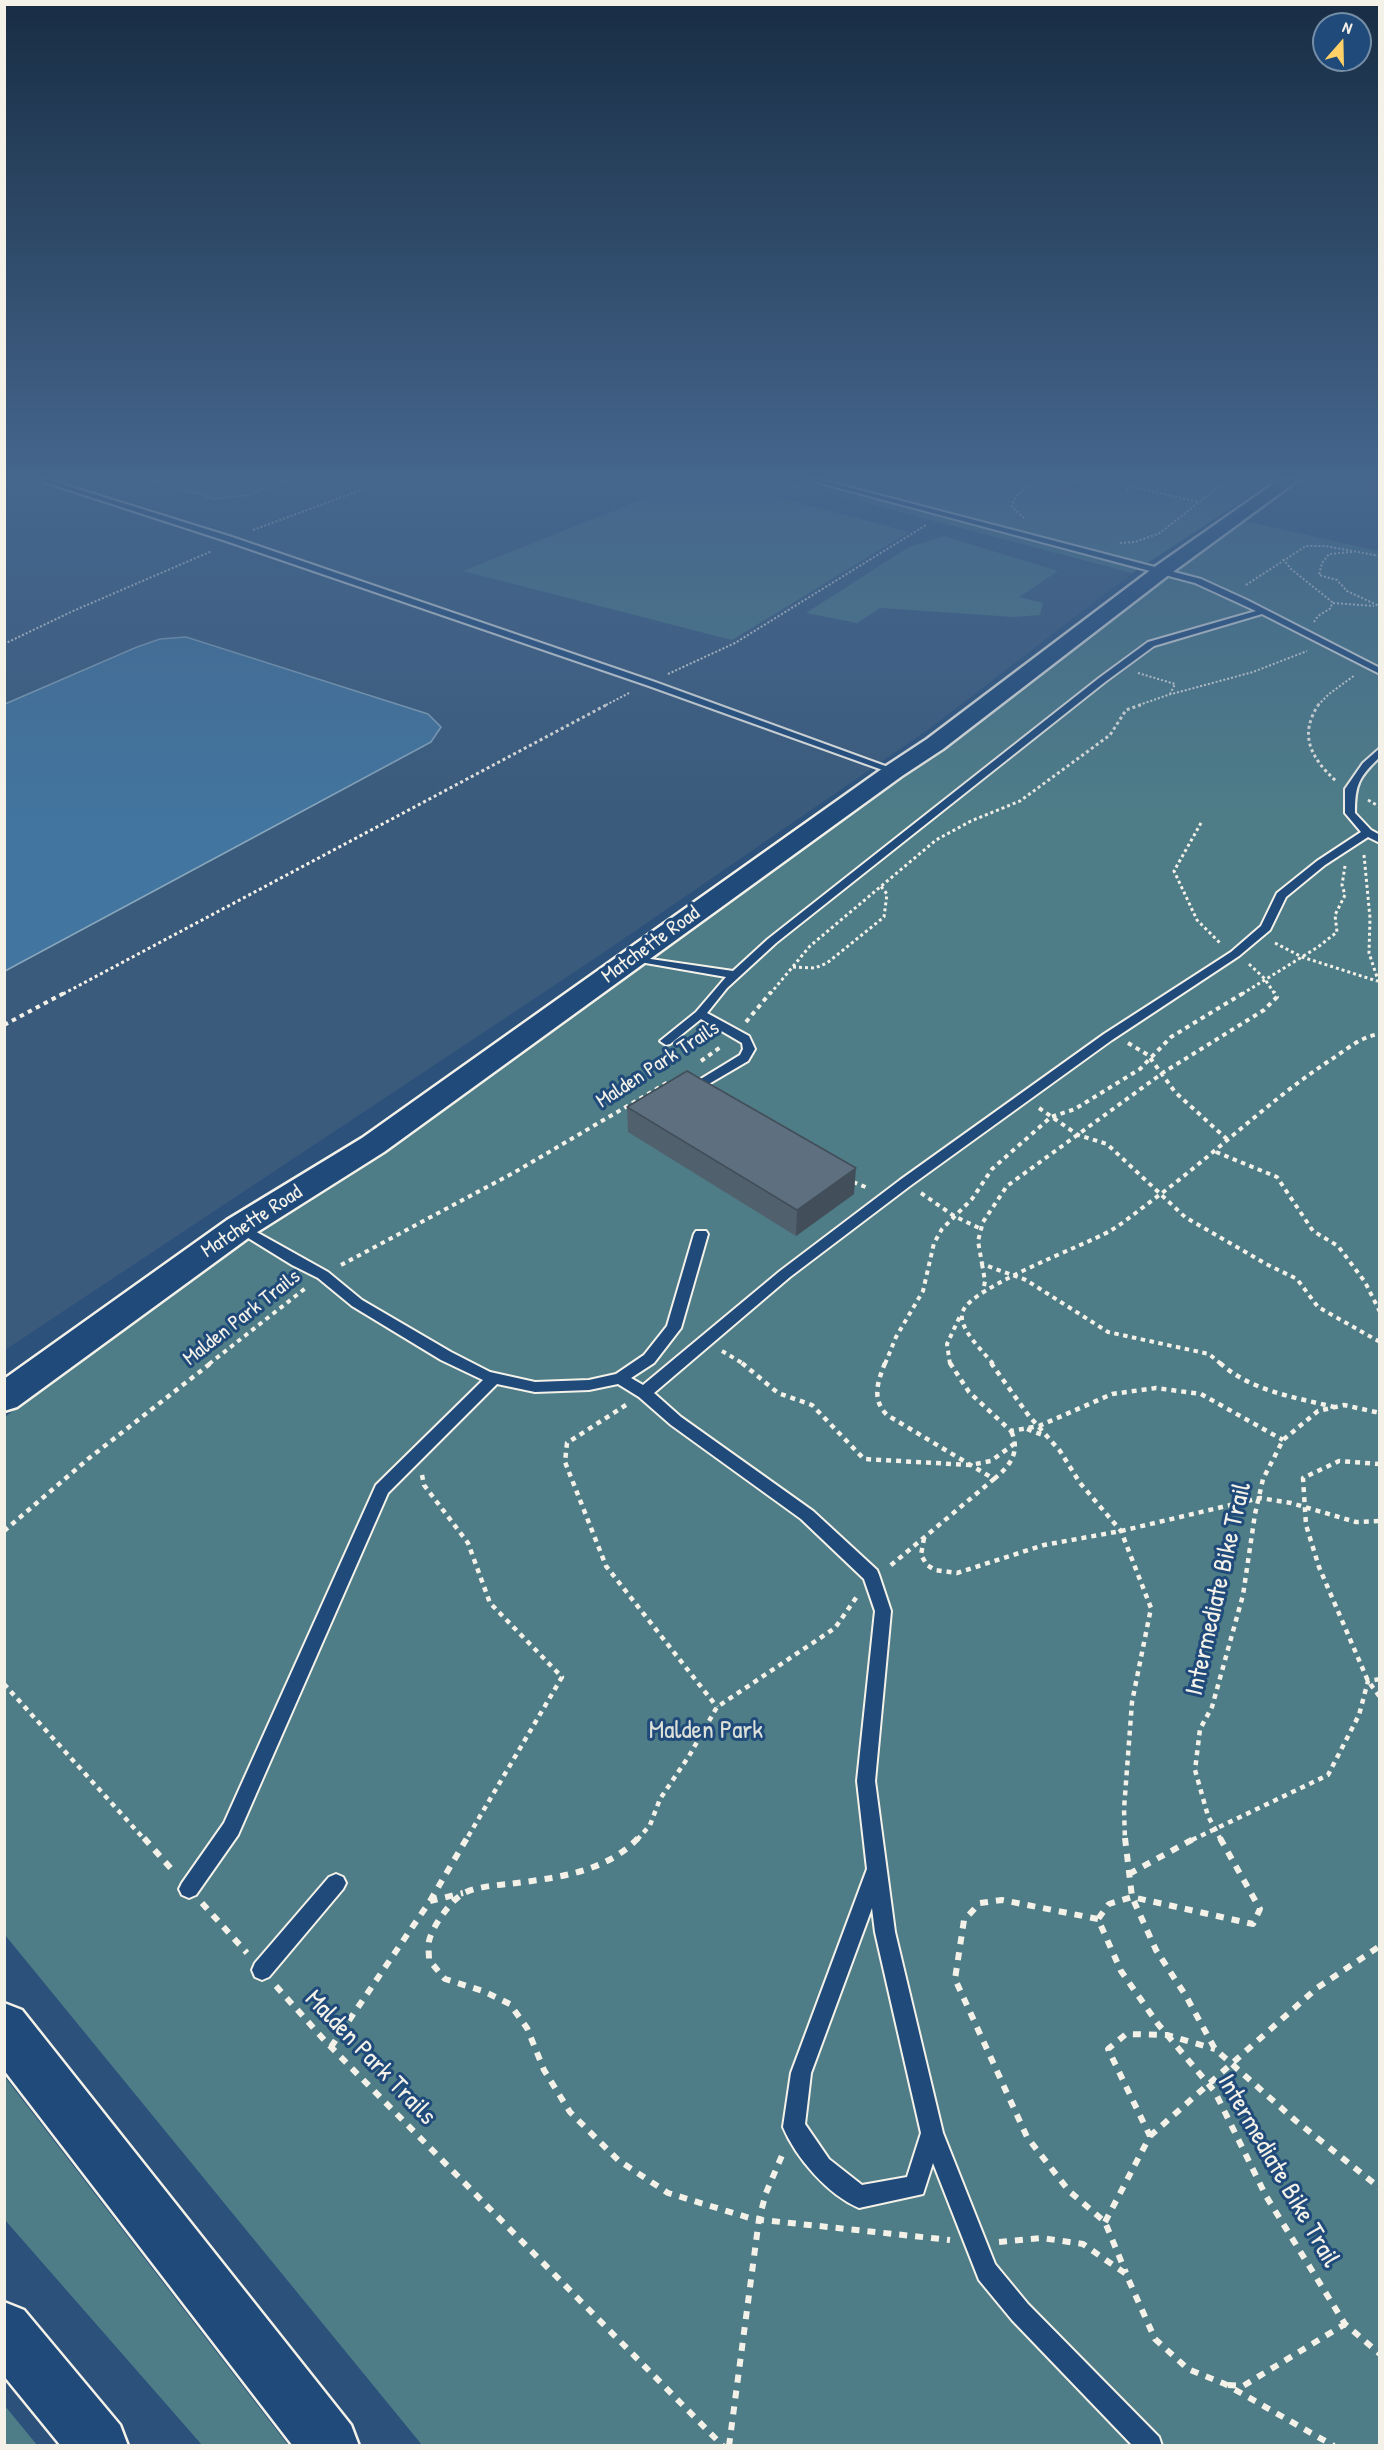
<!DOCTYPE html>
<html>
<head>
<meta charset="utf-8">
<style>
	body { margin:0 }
	#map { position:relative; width:1384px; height:2450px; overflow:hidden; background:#2c527b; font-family:"Patrick Hand",sans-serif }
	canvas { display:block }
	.frame { position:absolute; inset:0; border:6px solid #f4f1e8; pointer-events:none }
	.north { position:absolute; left:1312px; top:12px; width:60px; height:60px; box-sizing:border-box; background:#1f4a7a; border:2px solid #748da6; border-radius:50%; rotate:20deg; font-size:16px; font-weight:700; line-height:24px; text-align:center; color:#f4f1e8 }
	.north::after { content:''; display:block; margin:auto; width:21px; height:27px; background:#ffd166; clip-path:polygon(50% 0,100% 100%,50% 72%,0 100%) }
</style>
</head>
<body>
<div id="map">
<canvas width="1384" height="2450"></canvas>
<div class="frame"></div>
<div class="north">N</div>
</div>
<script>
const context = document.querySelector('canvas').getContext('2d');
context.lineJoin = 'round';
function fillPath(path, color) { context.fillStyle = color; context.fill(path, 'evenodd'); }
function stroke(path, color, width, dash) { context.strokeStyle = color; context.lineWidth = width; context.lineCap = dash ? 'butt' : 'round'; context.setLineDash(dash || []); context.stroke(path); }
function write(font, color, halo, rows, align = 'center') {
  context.font = font + ' "Patrick Hand",sans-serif'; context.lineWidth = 6; context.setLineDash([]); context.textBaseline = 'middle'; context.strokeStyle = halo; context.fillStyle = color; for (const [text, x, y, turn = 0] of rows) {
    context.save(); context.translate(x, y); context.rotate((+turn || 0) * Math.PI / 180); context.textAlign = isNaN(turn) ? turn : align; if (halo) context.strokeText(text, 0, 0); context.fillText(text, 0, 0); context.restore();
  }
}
const built = new Path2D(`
	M5,480H777L1132,573L929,729L600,955L5,1350Z
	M1290,480H1379V551L1235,519Z`);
const green = new Path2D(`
	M691,480H712L909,532L732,640L463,571Z
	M777,480H1274L1132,573Z
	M1235,519L1379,551V2445H422L5,1935V1417L161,1297Z
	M944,536L1058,571L1019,597L1043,603L1040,615L1014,617L880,608L857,623L806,613L909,547Z
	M4,2077H5L288,2445H202L5,2220Z
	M5,2406L37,2445H5Z`);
const water = new Path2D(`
	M150,480H288L249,495L215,499Z
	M186,637L428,714L441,727L431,742L5,971V704L137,647L160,639Z`);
const pathFar4 = new Path2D(`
	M769,480L800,488
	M1061,482L1115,483L1199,502
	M1126,490L1140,480
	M1024,518L1012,507C1014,492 1027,488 1038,480
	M253,530L388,480
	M1120,543L1135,542L1160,533L1216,489L1234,482H1253
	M1352,552L1329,554L1322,563L1319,575L1337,580L1347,591L1379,606
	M1283,559L1291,569L1332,602L1331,608L1318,616L1314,622
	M1246,585L1306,546H1325L1380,556
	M1333,603L1374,606
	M4,644L73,611L212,551
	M1138,673L1175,684L1170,694
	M668,674L735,643L926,525
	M606,705L629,693
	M1139,705L1168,695L1253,672L1307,651
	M1318,705L1329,694L1355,675`);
const pathFar3 = new Path2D(`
	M1319,704C1298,735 1311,758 1336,781
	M1368,800L1380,807
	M1201,823L1174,871L1197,920L1221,944
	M1364,855L1370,918L1369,953L1380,986
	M1275,943L1302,957L1377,981
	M1249,964L1264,978L1275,994
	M793,967L815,968L827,963L884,917L887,894L880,885
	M63,994L608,704
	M770,994L810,946L936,840L971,821L1020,801L1110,735L1126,710L1143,704
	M1242,994L1318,947L1337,932L1335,915L1345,895L1342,885L1345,866`);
const pathFar2 = new Path2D(`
	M746,1022L771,992
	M4,1025L66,992
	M1128,1043L1148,1055L1175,1092L1229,1141
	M701,1061L722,1046
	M1039,1108L1078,1135L1107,1144L1185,1217L1266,1264L1297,1279L1318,1307L1380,1342
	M1216,1152L1277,1177L1313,1231L1338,1246L1365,1282L1380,1312
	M853,1182L868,1188
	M921,1193L954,1216L979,1228
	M982,1264L985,1281L983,1292
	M341,1265L515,1172L670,1081
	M722,1351L744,1364
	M209,1364L307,1287
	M885,1364L896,1337L923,1291L934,1243L942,1229L972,1199L992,1169L1051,1117L1075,1109L1140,1069L1171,1037L1245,992
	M950,1364L947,1344L961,1314
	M993,1364C984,1352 956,1327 963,1311C972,1287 1083,1246 1110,1231C1125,1222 1139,1210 1154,1199C1215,1154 1269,1100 1332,1059C1347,1049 1362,1036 1380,1034
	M1221,1364L1209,1354L1108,1332L1026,1280L982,1264L978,1241L983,1222L1007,1186L1164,1072L1264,1010L1277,997L1274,992`);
const pathFar1 = new Path2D(`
	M742,1363L778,1393L812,1405L864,1459L970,1465L991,1461L1018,1441
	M885,1363C878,1381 871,1399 887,1415L994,1479L890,1566
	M950,1363L969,1392L1011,1431L1039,1426L1112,1394L1156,1388L1201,1394L1283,1440
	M991,1363L1029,1416L1060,1451L1080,1483L1121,1531L1151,1608L1132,1702L1124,1809L1125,1840
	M1220,1363C1251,1391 1294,1397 1334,1407
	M626,1405L567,1443L565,1462L606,1566L717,1707
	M1027,1429L1045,1436
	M1380,1464L1339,1461L1303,1478L1306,1525L1319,1567L1368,1681L1380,1697
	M422,1475L424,1485L468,1543L490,1603L562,1677L466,1840
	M994,1479C1010,1466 1021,1452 1011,1431
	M4,1531L88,1459L211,1363
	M924,1538L921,1555L927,1565L935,1570L957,1573L1044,1545L1121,1531L1260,1498L1291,1503L1356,1522L1380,1521
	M4,1684L145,1840
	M637,1840L650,1825L660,1799L689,1756L717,1707L835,1628L858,1595
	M1192,1840L1328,1775L1359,1715L1368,1681L1380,1679
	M1221,1840L1208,1816L1195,1770L1200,1729L1212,1707L1243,1595L1255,1514L1263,1479L1283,1440L1318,1411L1344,1405L1380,1413`);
const path = new Path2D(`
	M144,1838L175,1873
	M638,1838C606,1873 554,1878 509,1884C496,1885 476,1887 464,1893C451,1900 432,1927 429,1941C428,1947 429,1954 429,1960L445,1979L483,1991L510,2004L527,2028L544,2070L570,2112L618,2160L668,2193L753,2219L950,2240
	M1125,1838L1132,1897L1156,1950L1186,1996L1215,2049L1296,2121L1380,2188
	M1220,1838L1260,1909L1253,1924L1132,1897L1109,1904L1098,1919L1121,1971L1158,2024L1215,2092L1266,2196L1345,2324L1380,2354
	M1129,1874L1195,1838
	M430,1901L467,1838
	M202,1903L247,1953
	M1098,1919L1002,1900L980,1903L964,1920L955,1979L1027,2137L1069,2191L1105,2222L1126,2273
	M276,1986L327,2043L723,2446
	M331,2047L430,1901L463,1893
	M1150,2136L1317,1988L1380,1946
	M1105,2222L1150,2136L1108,2049L1126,2034L1167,2035L1215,2049
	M999,2242L1042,2238L1083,2244L1126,2274L1155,2339L1188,2369L1225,2384L1334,2446
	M1228,2385L1243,2386L1345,2324
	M729,2446L759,2219L766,2193L783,2153`);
const lane = new Path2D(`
	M38,480H49L232,537L655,682L899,771L891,773L649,686L226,541Z
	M809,480H821L1201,579L1247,600L1380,668V674L1262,614L1154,646L1105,682L776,943L727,988L707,1013L749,1036L755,1049L748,1061L690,1095L684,1091L686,1088L740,1055L743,1049L742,1043L701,1019L670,1044L666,1045L660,1041L696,1012L726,977L634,961L630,960V956L733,971L768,939L1099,678L1148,642L1256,611L1195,583Z
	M1380,748V757C1359,777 1355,784 1355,813L1371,830L1380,835V843L1368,837L1325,865L1286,897L1270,930L1239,956L1112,1040L910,1186L790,1277L654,1393L681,1417L813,1511L877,1570L879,1575L891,1611L875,1781L895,1932L943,2133L995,2264L1028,2304L1159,2437L1162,2446H1133L1012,2320L979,2280L933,2163L923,2194L859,2208C828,2195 796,2158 783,2127L791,2073L867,1869L857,1781L875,1611L864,1579L801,1519L671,1425L639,1397L618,1384L589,1390L535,1392L497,1384L388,1493L238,1835L196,1895L189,1898L182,1895L179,1889L182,1883L224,1823L376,1485L483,1380L441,1360L352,1306L318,1278L292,1265L232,1228L239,1224L244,1225L328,1272L362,1300L451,1352L490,1372L535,1382L589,1380L616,1374L644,1355L667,1326L694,1234L696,1231H706L708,1234L681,1328L654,1363L631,1378L643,1385L780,1271L900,1180L1104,1034L1231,952L1261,926L1277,893L1317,861L1361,832L1345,813V789L1363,763ZM872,1908L875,1932L921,2133L907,2177L862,2185L829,2159L805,2124L811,2073Z
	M336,1874L343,1877L346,1883L343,1889L269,1977L262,1980L255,1977L252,1970L255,1963L329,1877Z`);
const secondary = new Path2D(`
	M1279,480H1298L1170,574L943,749L902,776L384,1152L251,1236L17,1407L4,1411V1379L227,1220L362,1138L886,766L927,739L1156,566Z`);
const highway = new Path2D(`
	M4,2003L22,2010L351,2425L359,2446H293L4,2070Z
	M4,2302L24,2310L120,2425L128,2446H61L4,2376Z`);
const wall = new Path2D(`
	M1365,480H1380V497H1374L1363,488Z
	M1076,486L1075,490L1066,496L1053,492L1054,488Z
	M627,1107L854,1194L796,1236L628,1132Z`);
const shadedWall = new Path2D(`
	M1076,486L1075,490L1066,496V491Z
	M856,1168L854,1194L796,1236L797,1210Z`);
const building = new Path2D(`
	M1374,480H1380V483H1377Z
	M1063,482L1076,486L1066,491L1054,488Z
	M687,1071L856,1168L797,1210L627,1107Z`);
const streetNames = [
	["Matchette Road",651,945,-36],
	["Malden Park Trails",658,1065,-33],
	["Matchette Road",252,1222,-33],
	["Malden Park Trails",242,1318,-38]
];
const nearStreetnames = [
	["Intermediate Bike Trail",1219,1589,-77],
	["Malden Park Trails",370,2058,46],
	["Intermediate Bike Trail",1278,2171,60]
];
const nearParknames = [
	["Malden Park",706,1731]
];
fillPath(built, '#3b5b7c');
fillPath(green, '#4e7d87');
fillPath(water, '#42759f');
stroke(water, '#89a7bc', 1.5);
stroke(lane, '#f4f1e8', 4);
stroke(secondary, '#f4f1e8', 5);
stroke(highway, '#f4f1e8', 5);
stroke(pathFar4, '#f4f1e8', 2, [2, 2]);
stroke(pathFar3, '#f4f1e8', 3, [3, 3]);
stroke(pathFar2, '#f4f1e8', 4, [4.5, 4.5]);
stroke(pathFar1, '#f4f1e8', 4.5, [5, 5]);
stroke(path, '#f4f1e8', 6, [8, 8]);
fillPath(lane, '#1f4a7a');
fillPath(secondary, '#1f4a7a');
fillPath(highway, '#1f4a7a');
fillPath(wall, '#51606d');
fillPath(shadedWall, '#424e59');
fillPath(building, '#5e707f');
stroke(building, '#424e59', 1.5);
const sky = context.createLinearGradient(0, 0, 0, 823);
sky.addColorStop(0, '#182d44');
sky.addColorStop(0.58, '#45668d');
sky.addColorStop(1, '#45668d00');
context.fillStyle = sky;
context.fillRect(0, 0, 1384, 823);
write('21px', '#f4f1e8', '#1f4a7a', streetNames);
write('26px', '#f4f1e8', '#1f4a7a', nearStreetnames);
write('26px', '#dbe0d9', '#1f4a7a', nearParknames);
</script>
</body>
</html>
